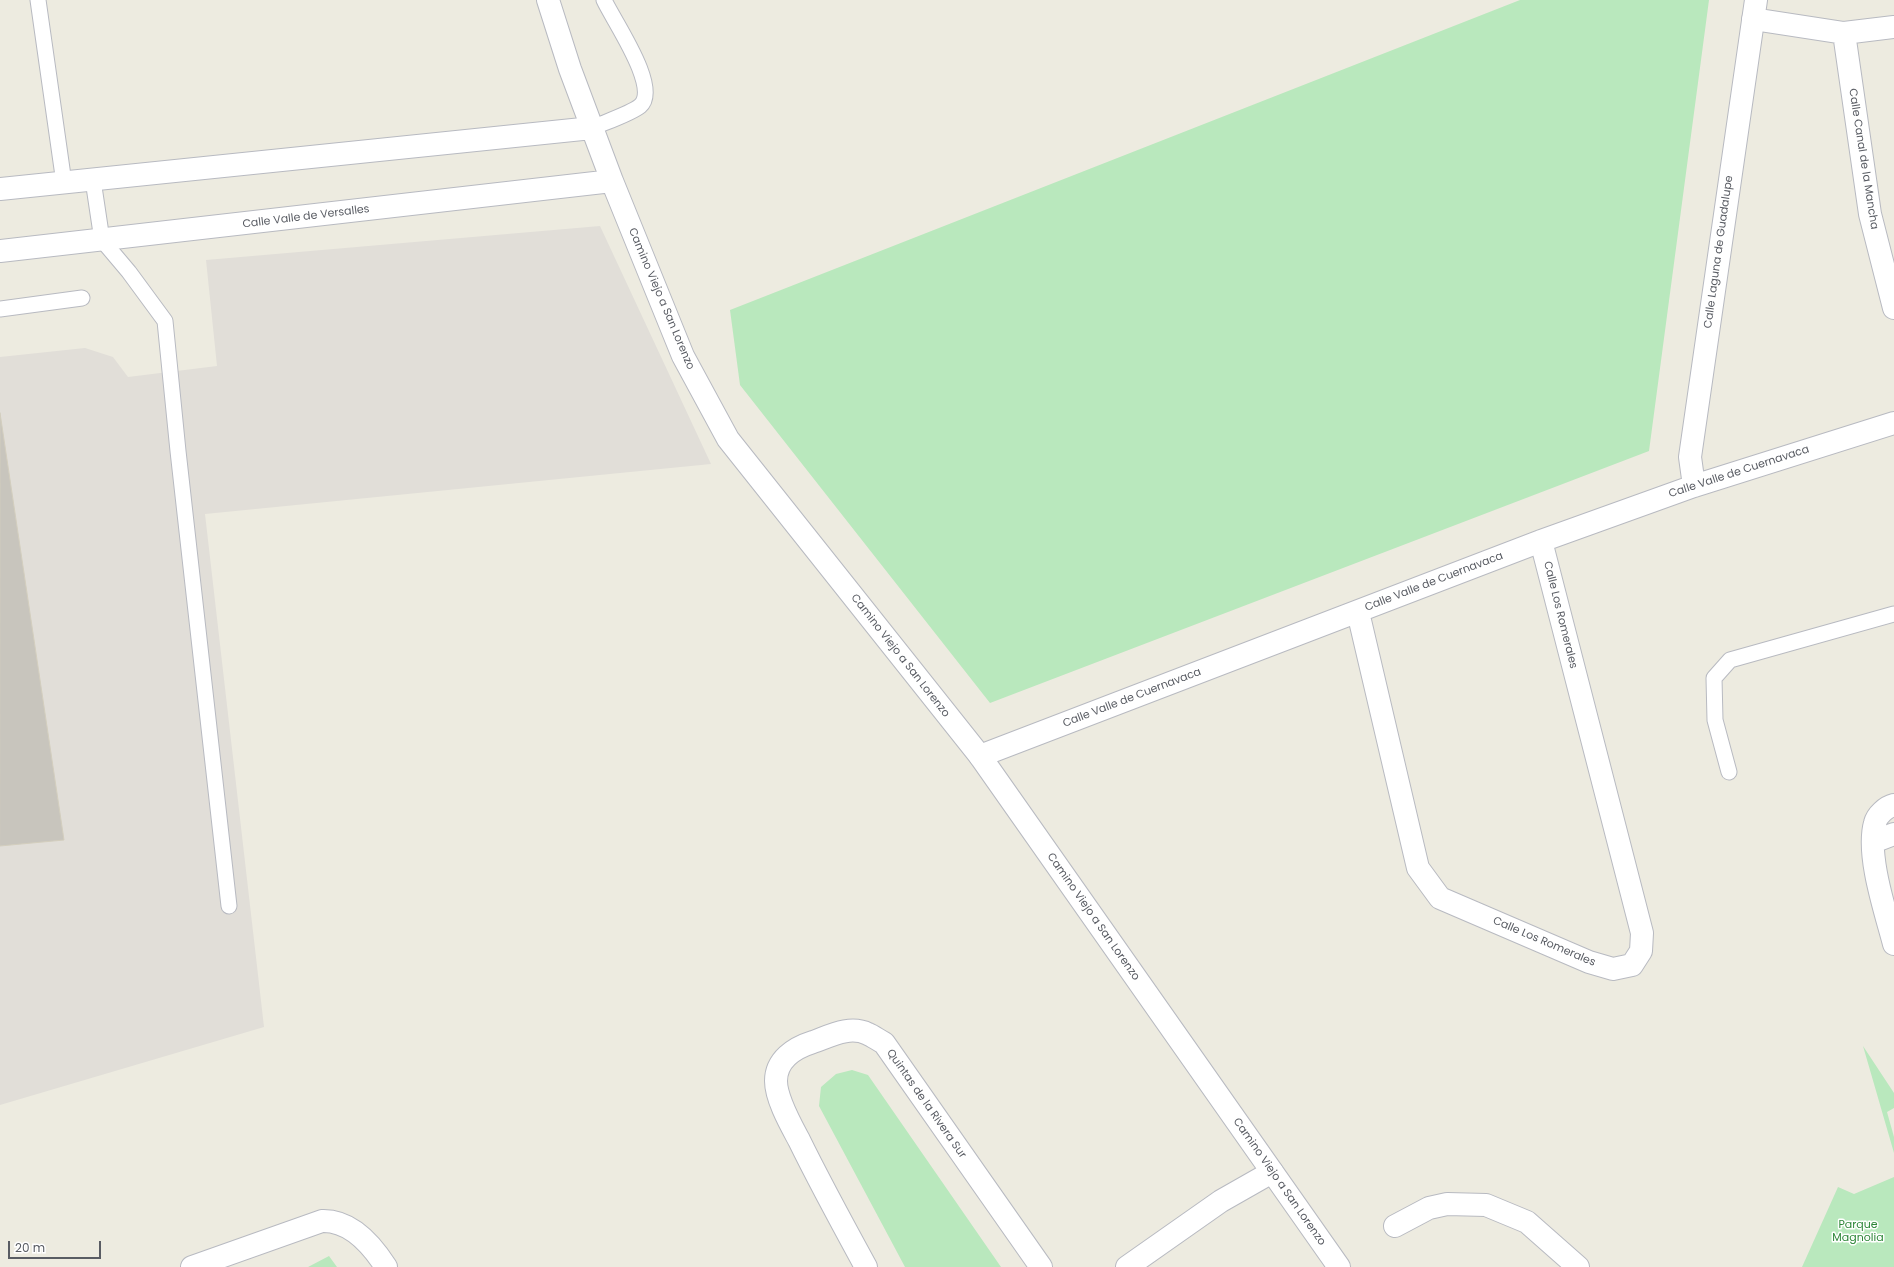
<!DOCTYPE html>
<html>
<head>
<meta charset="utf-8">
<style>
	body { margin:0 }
	#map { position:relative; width:1894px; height:1267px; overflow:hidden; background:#edebe0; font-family:Poppins,sans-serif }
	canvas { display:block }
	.scale { position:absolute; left:8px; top:1241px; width:93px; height:18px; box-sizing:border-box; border:2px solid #595c63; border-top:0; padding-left:5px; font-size:12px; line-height:14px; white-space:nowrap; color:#595c63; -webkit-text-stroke:3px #fff; paint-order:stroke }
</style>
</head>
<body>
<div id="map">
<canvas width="1894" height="1267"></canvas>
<div class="scale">20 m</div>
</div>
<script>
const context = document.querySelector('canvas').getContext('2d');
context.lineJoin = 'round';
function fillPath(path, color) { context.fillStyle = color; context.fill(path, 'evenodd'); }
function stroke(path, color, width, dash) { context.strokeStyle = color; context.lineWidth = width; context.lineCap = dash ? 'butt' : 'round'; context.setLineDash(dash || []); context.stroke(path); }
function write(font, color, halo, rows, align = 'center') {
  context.font = font + ' Poppins,sans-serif'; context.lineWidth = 3; context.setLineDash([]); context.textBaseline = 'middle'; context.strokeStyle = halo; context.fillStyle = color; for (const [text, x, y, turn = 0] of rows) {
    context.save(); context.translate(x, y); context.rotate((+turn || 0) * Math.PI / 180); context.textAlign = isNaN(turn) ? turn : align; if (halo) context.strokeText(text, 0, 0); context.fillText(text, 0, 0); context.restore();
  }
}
const industrial = new Path2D(`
	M600,226L711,464L205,514L264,1027L0,1105V357L85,348L113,357L128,377L217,366L206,260Z`);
const green = new Path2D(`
	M1520,0H1709L1649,451L990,703L740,385L730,310Z
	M1863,1046L1894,1093V1108L1887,1112L1894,1137V1153Z
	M852,1070L868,1075L1001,1267H905L819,1106L821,1087L836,1074Z
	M1894,1177V1267H1802L1838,1187L1854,1194Z
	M329,1256L337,1267H308Z`);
const building = new Path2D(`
	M0,413L64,840L0,846Z`);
const service = new Path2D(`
	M38,0L64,183
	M592,128C603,123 632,113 640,106C661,88 613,20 604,0
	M93,180L102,240L129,272L165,321L178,451L229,906
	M0,309L82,298
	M1729,772L1715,720L1714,678L1730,660L1894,614`);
const minor = new Path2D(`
	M1753,19L1844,33L1894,27
	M1844,33L1870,214L1894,308
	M1694,486L1690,457L1756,0
	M1358,612L1418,868L1440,898L1589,962L1613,969L1632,965L1641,951L1642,933L1541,541
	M980,756L1541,541L1694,486L1894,423
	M1894,805C1886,807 1877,815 1875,823C1866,855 1886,913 1894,944
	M1873,842L1894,834
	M1395,1226L1429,1208L1447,1204L1486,1205L1527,1222L1578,1267
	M192,1267L322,1221C350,1220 372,1245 386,1267
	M866,1267C843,1225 820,1183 799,1140C791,1125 776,1099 776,1081C776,1060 794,1048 813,1042C830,1036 850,1025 868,1034C873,1036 878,1040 884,1043L1041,1267
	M1127,1267L1221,1201L1272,1172`);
const tertiary = new Path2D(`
	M548,0L570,69L612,181L683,356L728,439L980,756L1339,1267
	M0,189L592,128
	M0,251L612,181`);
const streetNames = [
	["Calle Canal de la Mancha",1863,159,81],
	["Calle Valle de Versalles",306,217,-7],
	["Calle Laguna de Guadalupe",1719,252,-82],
	["Camino Viejo a San Lorenzo",661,299,67],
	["Calle Valle de Cuernavaca",1739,472,-18],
	["Calle Valle de Cuernavaca",1434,582,-21],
	["Calle Los Romerales",1560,615,76],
	["Camino Viejo a San Lorenzo",900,656,52],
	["Calle Valle de Cuernavaca",1132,698,-21],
	["Camino Viejo a San Lorenzo",1093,917,55],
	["Calle Los Romerales",1544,942,23],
	["Quintas de la Rivera Sur",926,1104,55],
	["Camino Viejo a San Lorenzo",1279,1182,55]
];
const parkNames = [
	["Parque",1858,1225],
	["Magnolia",1858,1238]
];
fillPath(industrial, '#e1ded8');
fillPath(green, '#b9e8bd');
fillPath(building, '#c8c5bd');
stroke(building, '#d3cebe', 1);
stroke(service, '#b8bac1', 17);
stroke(minor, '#b8bac1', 24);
stroke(tertiary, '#b8bac1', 24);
stroke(service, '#fff', 15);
stroke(minor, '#fff', 22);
stroke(tertiary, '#fff', 22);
write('11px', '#595c63', '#fff', streetNames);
write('11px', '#2d8638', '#fff', parkNames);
</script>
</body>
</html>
